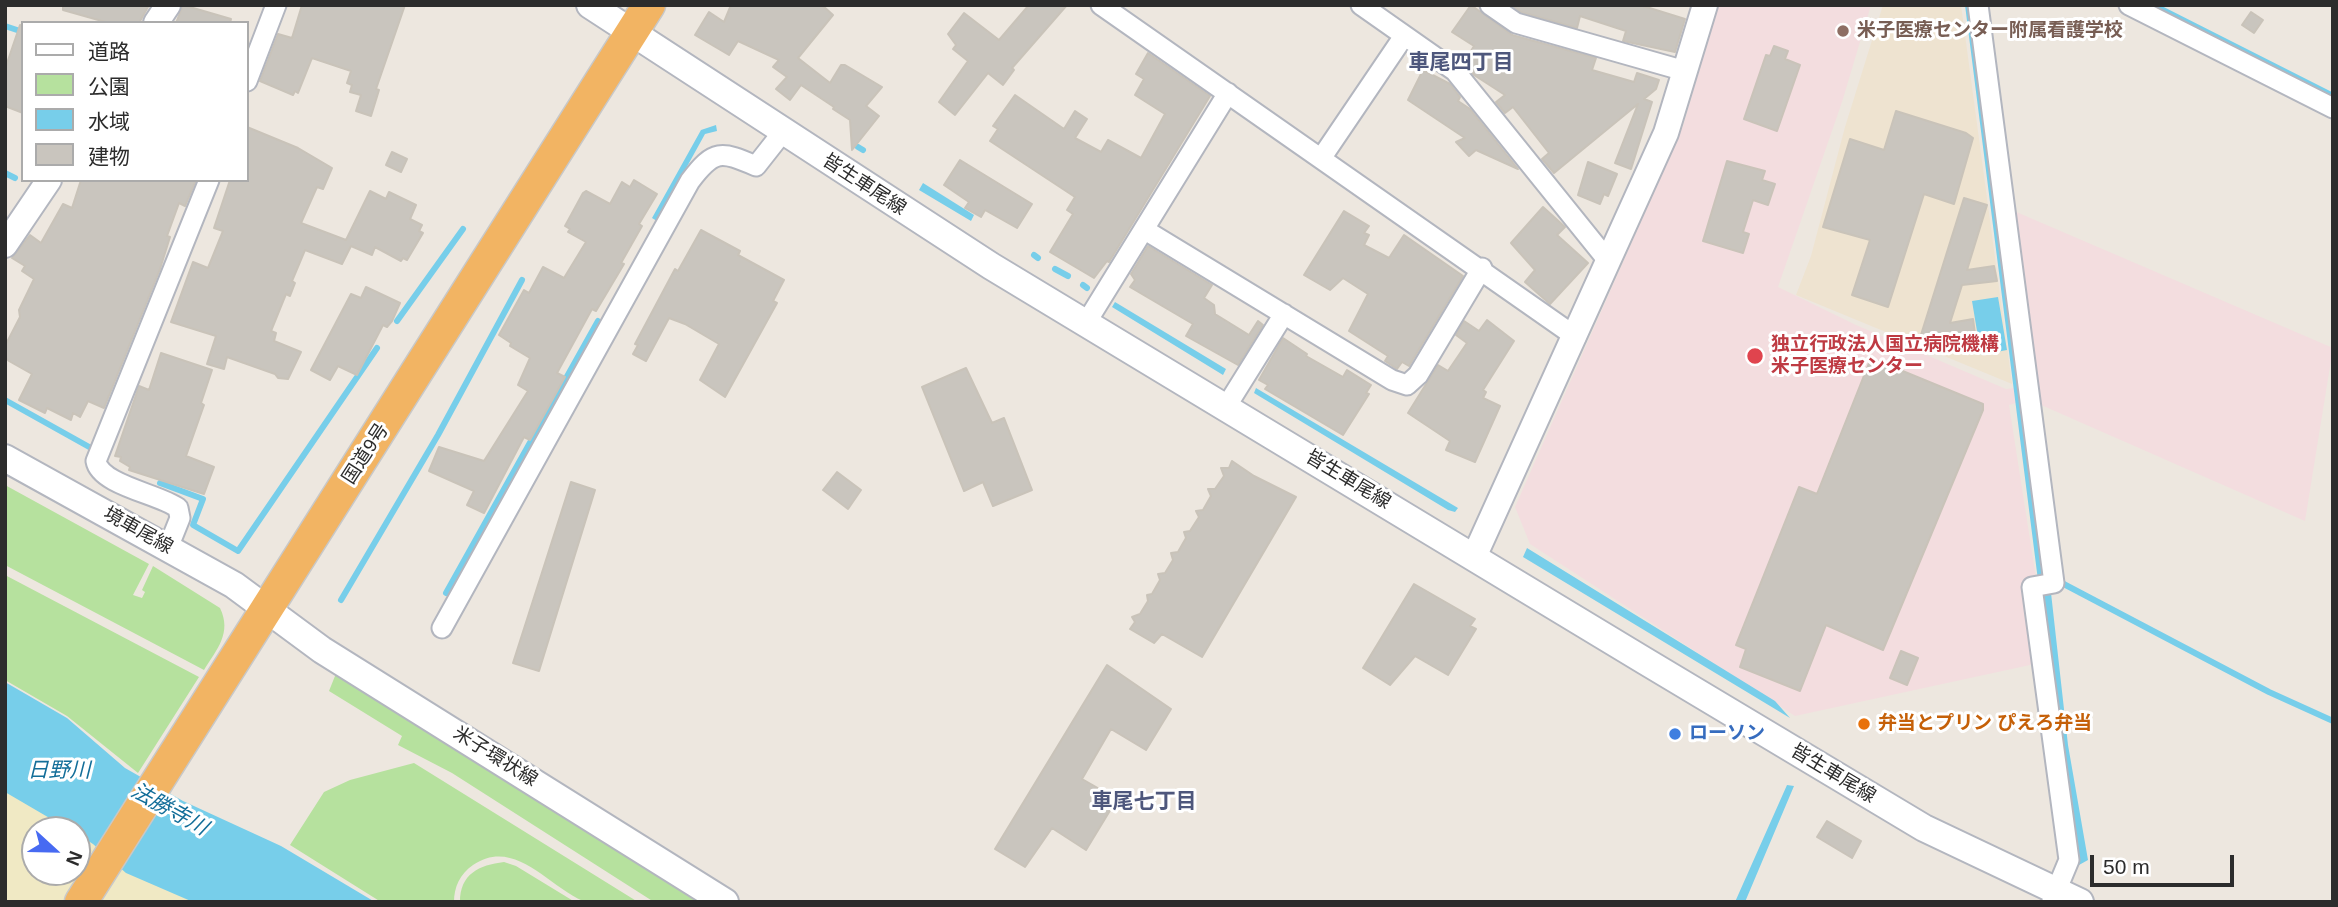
<!DOCTYPE html>
<html>
<head>
<meta charset="utf-8">
<style>
	body { margin:0 }
	#map { position:relative; width:2338px; height:907px; overflow:hidden; background:#ede7df; font-family:Helvetica,"Noto Sans JP",sans-serif }
	canvas { display:block }
	.frame { position:absolute; inset:0; border:7px solid #2c2c2c; pointer-events:none }
	.legend { position:absolute; left:21px; top:21px; width:228px; height:161px; box-sizing:border-box; background:#fff; border:2px solid #ababab; margin:0; padding:9px 12px; list-style:none; font-size:21px; color:#2c2c2c }
	.legend li { display:flex; align-items:center; gap:14px; height:35px }
	.legend b { width:35px; border:2px solid #ababab }
	.north { position:absolute; left:21px; top:816px; width:70px; height:70px; box-sizing:border-box; background:#fff; border:2px solid #ababab; border-radius:50%; rotate:112deg; font-size:19px; font-weight:700; line-height:28px; text-align:center; color:#2c2c2c }
	.north::after { content:''; display:block; margin:auto; width:24px; height:32px; background:#476af2; clip-path:polygon(50% 0,100% 100%,50% 72%,0 100%) }
	.scale { position:absolute; left:2090px; top:855px; width:144px; height:32px; box-sizing:border-box; border:4px solid #2c2c2c; border-top:0; padding-left:9px; font-size:21px; line-height:24px; white-space:nowrap; color:#2c2c2c; -webkit-text-stroke:5px #fff; paint-order:stroke }
</style>
</head>
<body>
<div id="map">
<canvas width="2338" height="907"></canvas>
<div class="frame"></div>
<ul class="legend">
<li><b style="height:9px;background:#fff"></b>道路</li>
<li><b style="height:19px;background:#b6e19e"></b>公園</li>
<li><b style="height:19px;background:#77ceea"></b>水域</li>
<li><b style="height:19px;background:#c9c5be"></b>建物</li>
</ul>
<div class="north">N</div>
<div class="scale">50 m</div>
</div>
<script>
const context = document.querySelector('canvas').getContext('2d');
context.lineJoin = 'round';
function fillPath(path, color) { context.fillStyle = color; context.fill(path, 'evenodd'); }
function stroke(path, color, width, dash) { context.strokeStyle = color; context.lineWidth = width; context.lineCap = dash ? 'butt' : 'round'; context.setLineDash(dash || []); context.stroke(path); }
function write(font, color, halo, rows, align = 'center') {
  context.font = font + ' Helvetica,"Noto Sans JP",sans-serif'; context.lineWidth = 6; context.setLineDash([]); context.textBaseline = 'middle'; context.strokeStyle = halo; context.fillStyle = color; for (const [text, x, y, turn = 0] of rows) {
    context.save(); context.translate(x, y); context.rotate((+turn || 0) * Math.PI / 180); context.textAlign = isNaN(turn) ? turn : align; if (halo) context.strokeText(text, 0, 0); context.fillText(text, 0, 0); context.restore();
  }
}
const education = new Path2D(`
	M1883,5H1961L2012,384L1796,295L1811,256L1845,127Z`);
const medical = new Path2D(`
	M1718,5H1871L1842,102L1778,287L1856,325L2006,389L2024,387L2026,400L2009,405L2036,578L2038,662L2030,665L1795,716L1530,544L1515,507L1683,126Z
	M2007,208L2333,348L2305,521L2032,401Z`);
const green = new Path2D(`
	M5,485L149,564L133,595L142,598L145,592L142,590L153,566L220,608C232,633 217,649 204,670L5,565Z
	M5,575L199,677L138,773L67,716L5,680Z
	M337,671L710,902H654L452,773L398,745L402,736L329,691Z
	M414,763L638,902C622,902 597,906 583,901C547,885 514,837 473,865C460,874 454,887 454,902H381L290,845L324,792L350,780Z
	M504,862L516,866L575,902H460C460,874 479,865 504,862Z`);
const sand = new Path2D(`
	M5,791L72,830H35V872H77V833L196,902H5Z`);
const water = new Path2D(`
	M1965,5H1974L2048,566L2068,745L2088,860L2079,865L2049,667Z
	M716,125L717,131L705,134L657,221L652,218L701,130Z
	M923,183L974,215L971,221L919,190Z
	M1998,297L2007,350L1981,355L1972,301Z
	M1115,302L1226,369L1223,375L1112,307Z
	M1256,388L1458,508L1455,512L1448,510L1254,393Z
	M1527,548L1775,701L1790,718L1523,557Z
	M5,682L67,718L125,768L183,801L281,846L375,902H193L126,873L93,844L77,834V830H70L5,792Z
	M1787,785L1794,786L1745,902H1735Z`);
const stream = new Path2D(`
	M2153,5L2333,96
	M5,26L23,32
	M858,147L863,150
	M5,173L15,178
	M1034,255L1038,258
	M1055,269L1068,276
	M1083,285L1087,288
	M397,321L463,229
	M5,400L91,448
	M160,483L203,499L193,525L238,551L377,348
	M2058,581L2269,692L2333,721
	M446,593L598,321
	M341,600L438,435L522,280`);
const building = new Path2D(`
	M63,5H149L139,23H109L63,10Z
	M183,5L231,19L230,23H176Z
	M302,5H405L376,89L379,90L371,116L356,111L361,95L350,92L352,85L347,83L351,71L312,58L298,93L295,91L293,95L260,81L278,34L292,38Z
	M731,5H822L833,15L798,58L830,83L841,65H845L882,87L866,106L879,116L852,150L850,120L833,109L834,107L801,85L790,100L776,89L787,77L773,67L779,60L738,41L729,55L695,35L709,12L724,22Z
	M1029,5H1067L1012,68L1014,70L1003,85L988,73L955,115L939,102L968,61L953,49L956,45L948,34L964,13L999,40Z
	M1471,5L1512,35L1596,58L1592,70L1634,82L1637,73L1659,80L1656,89L1644,99L1652,102L1631,169L1615,163L1638,104L1554,173L1542,159L1549,153L1513,107L1505,113L1496,102L1505,95L1474,75L1464,63L1474,46L1452,32Z
	M1640,5L1685,19L1675,52L1623,41L1626,31L1580,16L1577,28L1521,12L1513,6Z
	M2251,12L2263,20L2254,33L2242,25Z
	M20,25L23,26V113L5,106V69Z
	M1774,46L1788,51L1785,59L1800,65L1777,131L1744,119L1766,55L1770,56Z
	M1148,53L1210,96L1109,262L1107,261L1094,278L1050,252L1073,214L1067,210L1075,197L990,141L998,129L993,126L1015,95L1064,129L1075,111L1087,119L1075,138L1101,152L1108,140L1141,158L1165,114L1135,95L1144,79L1136,74Z
	M1423,70L1450,84L1460,97L1458,101L1470,109L1518,169L1476,150L1469,156L1456,142L1465,138L1408,100Z
	M1896,111L1966,133L1973,138L1954,204L1924,194L1888,307L1852,295L1870,240L1823,227L1850,139L1884,150Z
	M247,127L298,148L332,168L323,189L317,187L301,223L346,240L370,191L386,199L389,192L416,205L410,219L422,225L419,231L423,233L407,260L403,258L401,261L375,247L372,255L351,246L342,264L305,250L292,281L295,283L290,296L286,294L271,331L276,333L274,341L301,352L288,379L278,378L275,374L227,357L224,369L207,364L216,336L171,322L193,262L208,268L223,231L214,228L230,180H247Z
	M392,152L407,159L401,172L386,165Z
	M960,160L1032,204L1017,228L985,210L981,217L965,208L969,202L944,185Z
	M1727,161L1765,171L1762,180L1775,184L1768,205L1753,200L1743,232L1749,234L1743,253L1703,241Z
	M1588,162L1617,174L1608,196L1604,194L1600,204L1578,195Z
	M81,180H196L185,206L179,203L167,236L170,237L160,269L104,408L88,401L80,417L73,413L71,420L47,408L45,413L19,400L32,374L9,361L5,357V346L20,317L19,310L34,279L22,271L25,266L12,258L30,235L41,243L63,204L72,208Z
	M634,180L657,194L639,224L642,226L621,263L624,264L596,311L592,309L557,373L565,377L530,440L524,437L484,513L467,505L474,491L429,471L439,447L484,461L528,391L518,385L530,358L510,346L511,343L499,335L524,290L529,293L543,267L564,278L586,242L568,232L570,229L565,226L583,193L586,191L610,204L622,182L630,187Z
	M1964,198L1987,205L1967,270L1994,266L1997,281L1962,285L1950,323L1973,319L1975,334L1946,337L1943,346L1920,338Z
	M1543,207L1565,227L1557,235L1588,263L1550,304L1525,282L1535,270L1511,243Z
	M1344,211L1369,226L1364,233L1369,235L1364,245L1389,258L1404,235L1463,276L1409,366L1402,362L1397,369L1385,361L1388,356L1349,331L1368,294L1343,278L1330,290L1304,275Z
	M701,230L740,251L738,255L784,280L773,301L777,303L725,397L700,380L719,344L685,324L669,318L646,361L633,354L638,345L635,344L675,269L678,271Z
	M1148,246L1212,285L1204,298L1214,305L1215,314L1249,335L1258,321L1263,325L1238,365L1186,336L1193,324L1130,287L1135,280L1131,274Z
	M366,287L400,303L392,321L387,327L383,325L357,375L338,366L330,380L311,370L351,294L361,298Z
	M1487,320L1514,341L1483,390L1486,392L1483,398L1500,406L1475,462L1446,450L1450,441L1408,413L1438,365L1448,371L1467,343L1456,335L1464,321L1479,331Z
	M1283,338L1307,354L1306,356L1343,377L1347,370L1371,385L1366,393L1369,394L1343,435L1265,389L1268,385L1259,380Z
	M161,353L212,370L201,403L204,405L186,456L214,467L204,494L129,470L130,467L120,461L121,457L115,456L139,386L149,390Z
	M1871,358L1983,404V410L1883,650L1826,625L1800,691L1740,667L1746,649L1736,645L1799,487L1817,494Z
	M966,368L992,423L1004,418L1032,490L993,506L983,482L964,491L922,387Z
	M1232,461L1254,476L1296,497L1202,657L1162,634L1154,643L1130,629L1135,622L1132,617L1140,614L1148,601L1147,595L1152,594L1160,580L1158,574L1165,573L1173,560L1171,553L1178,552L1186,538L1184,532L1190,531L1199,517L1196,511L1203,510L1211,496L1208,489H1215L1224,476L1221,468H1229Z
	M837,472L861,490L848,509L823,490Z
	M571,482L595,490L539,671L513,663Z
	M1414,584L1475,619L1470,626L1476,629L1448,675L1415,656L1390,685L1363,668Z
	M1901,651L1918,658L1907,685L1890,678Z
	M1107,665L1171,709L1146,750L1111,729L1082,779L1117,799L1086,850L1052,828L1025,867L995,849Z
	M1827,821L1861,841L1852,858L1817,837Z`);
const minor = new Path2D(`
	M1101,5L1576,337
	M1361,5L1455,71L1609,262
	M1490,5L1516,23L1685,71
	M1978,5L2054,583L2032,587L2069,860L2052,901
	M2129,5L2333,108
	M247,81L276,5
	M1322,157L1404,36
	M1145,230L1392,380L1407,385L1418,375L1482,268
	M1086,323L1228,93
	M1226,407L1284,314
	M168,548L180,518L178,508C159,494 100,485 96,461L209,180
	M442,628L690,181C714,149 721,151 756,166L782,133`);
const tertiary = new Path2D(`
	M156,23L168,5
	M5,245L49,180
	M1474,557L1666,133L1705,5`);
const secondary = new Path2D(`
	M590,5L991,266L1645,661L1924,828L2080,902
	M5,458L234,585L322,650L725,902`);
const trunk = new Path2D(`
	M81,902L649,5`);
const markers = [
	[1843,31,7,"#8d6e63"],
	[1755,356,9,"#e0444e"],
	[1864,724,7,"#e8710a"],
	[1675,734,7,"#3f7fe0"]
];
const educationNames = [
	["米子医療センター附属看護学校",1857,31]
];
const streetNames = [
	["皆生車尾線",864,185,33],
	["国道9号",366,454,-57],
	["皆生車尾線",1348,480,31],
	["境車尾線",138,531,29],
	["米子環状線",495,757,32],
	["皆生車尾線",1833,774,31]
];
const healthNames = [
	["独立行政法人国立病院機構",1771,345],
	["米子医療センター",1771,367]
];
const foodNames = [
	["弁当とプリン ぴえろ弁当",1878,724]
];
const shopNames = [
	["ローソン",1689,734]
];
const neighbourhoodNames = [
	["車尾四丁目",1461,63],
	["車尾七丁目",1144,802]
];
const waterNames = [
	["日野川",59,771],
	["法勝寺川",169,810,29]
];
fillPath(education, '#eee3d0');
fillPath(medical, '#f3dddf');
fillPath(green, '#b6e19e');
fillPath(sand, '#f0e9c4');
fillPath(water, '#77ceea');
stroke(stream, '#77ceea', 6);
fillPath(building, '#c9c5be');
stroke(building, '#c9c3b9', 2);
stroke(minor, '#b3b6bf', 23);
stroke(tertiary, '#b3b6bf', 28);
stroke(secondary, '#b3b6bf', 30);
stroke(trunk, '#c8c8c8', 35);
stroke(minor, '#fff', 19);
stroke(tertiary, '#fff', 24);
stroke(secondary, '#fff', 26);
stroke(trunk, '#f2b463', 32);
for (const [x, y, r, color] of markers) { const dot = new Path2D(); dot.arc(x, y, r, 0, 2 * Math.PI); context.fillStyle = color; context.fill(dot); stroke(dot, '#fff', 2.5); }
write('bold 19px', '#785e54', '#fff', educationNames, 'left');
write('19px', '#2c2c2c', '#fff', streetNames);
write('bold 19px', '#be3a42', '#fff', healthNames, 'left');
write('bold 19px', '#c56008', '#fff', foodNames, 'left');
write('bold 19px', '#366cbe', '#fff', shopNames, 'left');
write('bold 21px', '#4e577c', '#fff', neighbourhoodNames);
write('italic 21px', '#136e99', '#fff', waterNames);
</script>
</body>
</html>
